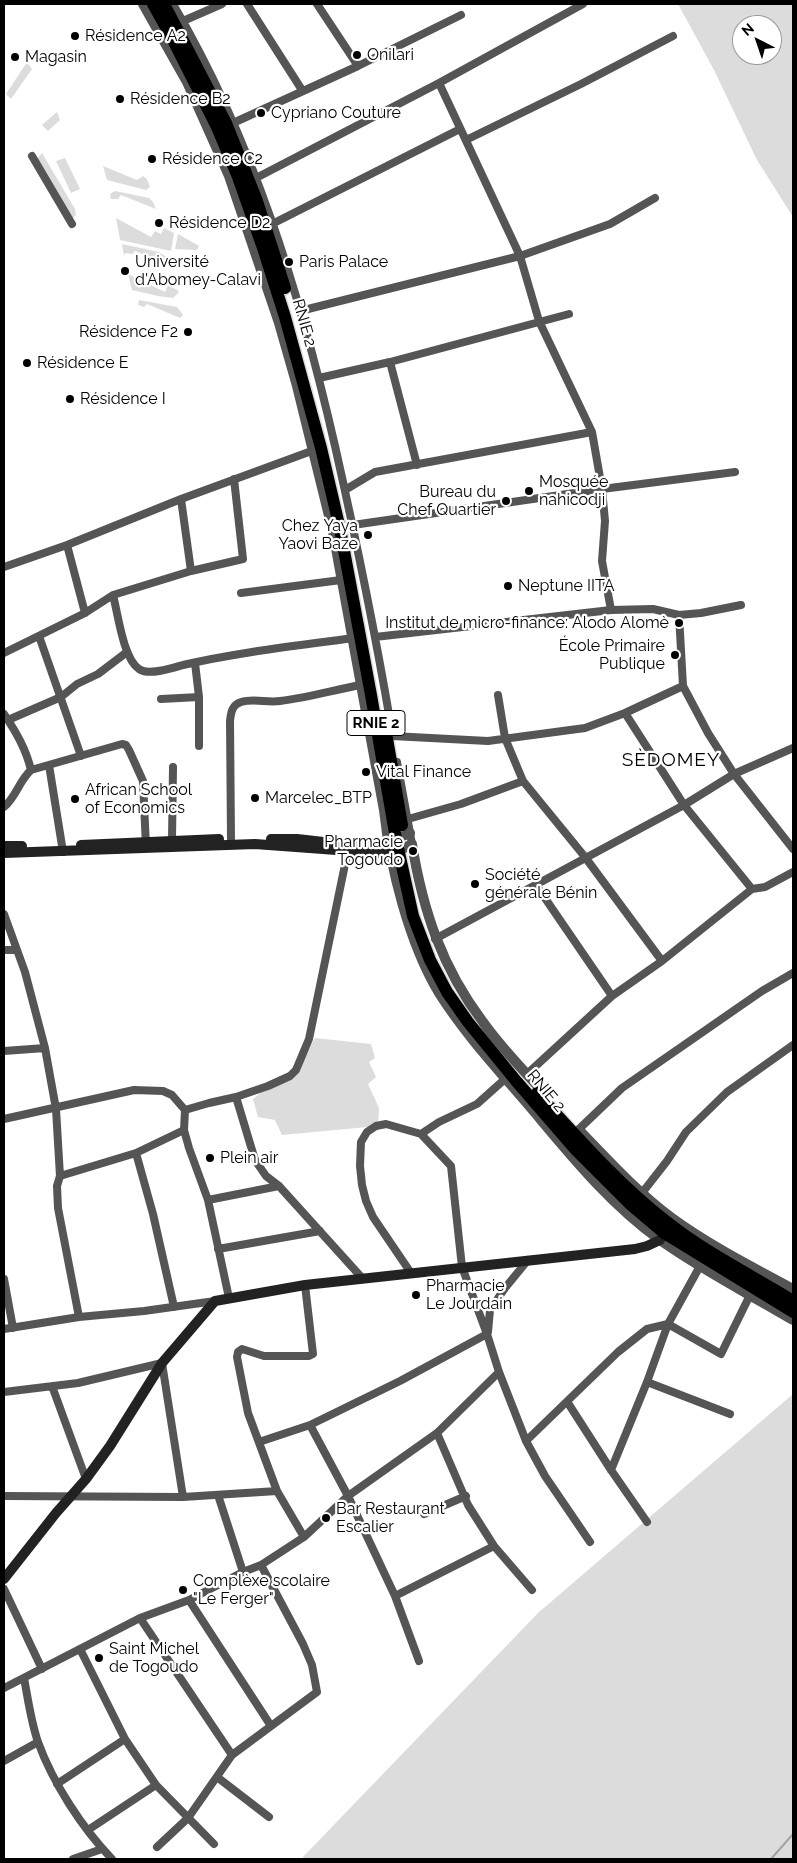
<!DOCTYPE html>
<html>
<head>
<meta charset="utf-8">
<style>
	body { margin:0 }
	#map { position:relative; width:797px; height:1863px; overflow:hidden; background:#fff; font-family:Raleway,sans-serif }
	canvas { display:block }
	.frame { position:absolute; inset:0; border:5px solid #000; pointer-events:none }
	.north { position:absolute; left:732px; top:15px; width:50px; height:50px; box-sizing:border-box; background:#fff; border:1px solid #999; border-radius:50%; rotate:319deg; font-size:14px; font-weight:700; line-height:20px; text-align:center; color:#000 }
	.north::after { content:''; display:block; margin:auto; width:18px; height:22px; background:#000; clip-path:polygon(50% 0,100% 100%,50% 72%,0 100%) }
</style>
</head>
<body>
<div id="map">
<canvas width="797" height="1863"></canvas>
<div class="frame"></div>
<div class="north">N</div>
</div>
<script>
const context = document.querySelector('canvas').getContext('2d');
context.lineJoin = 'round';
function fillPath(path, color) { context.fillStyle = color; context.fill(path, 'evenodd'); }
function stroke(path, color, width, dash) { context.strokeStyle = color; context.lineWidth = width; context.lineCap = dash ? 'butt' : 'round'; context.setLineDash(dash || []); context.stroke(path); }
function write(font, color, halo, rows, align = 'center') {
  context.font = font + ' Raleway,sans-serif'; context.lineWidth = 4.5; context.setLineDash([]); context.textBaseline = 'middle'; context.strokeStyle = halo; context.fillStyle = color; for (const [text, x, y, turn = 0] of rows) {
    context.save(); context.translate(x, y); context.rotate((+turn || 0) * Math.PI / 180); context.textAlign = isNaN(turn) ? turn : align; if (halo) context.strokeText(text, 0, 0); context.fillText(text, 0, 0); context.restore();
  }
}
const green = new Path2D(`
	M678,4H793V217L757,160L714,70ZM742,25H772V55H742Z
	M27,62L32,69L11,99L6,94Z
	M57,112L60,120L48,131L42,125Z
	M42,153L75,209L76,215L72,219L36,160Z
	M65,158L80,189L71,193L56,161Z
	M103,166L137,180L143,176L147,179L150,187L146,190L107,180Z
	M115,191L149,198L153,202L156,209L121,195L118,199H111L110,194Z
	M116,218L151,237L155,231L161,234L164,228L174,233L171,251L120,240Z
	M178,234L199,246L197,250L175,249Z
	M122,244L159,252L172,261L170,266L135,251L132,254L126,253L124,255Z
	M128,274L165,292L168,285L177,290L179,292L173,298L158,296L132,290Z
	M139,300L177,307L183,315L180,318L147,304L144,307L138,305Z
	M315,1038L371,1044L375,1058L369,1062L376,1077L368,1084L379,1108L378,1126L282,1135L275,1120L258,1117L253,1099L267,1088L293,1077Z
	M793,1394V1859H301L538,1613Z`);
const stream = new Path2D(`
	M771,1859L793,1834`);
const minor = new Path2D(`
	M173,4C253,140 300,293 335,446C356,539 375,632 391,726
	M247,4L302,90
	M317,4L358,66
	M183,21L222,4
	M439,83L520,256L539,321L592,432L602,489L605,521L602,561L611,610
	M233,123L358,66L461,15
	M466,140L581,84L673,36
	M32,156L72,224
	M256,178L439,83L583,4
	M272,224L460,129
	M300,311L520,256L610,224L655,198
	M390,362L417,465
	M319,378L390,362L569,314
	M345,490L375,472L592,432
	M181,499L191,571
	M346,526L602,489L735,472
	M67,545L85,613
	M4,567L67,545L181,499L317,449
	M241,593L341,580
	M113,595C118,614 123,658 139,669C148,676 173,668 183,665C239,652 296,646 353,638
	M679,615L683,686L708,733L734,774L793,849
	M39,636L81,756
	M375,637L611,610L653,609L679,615L701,613L741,605
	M4,653L85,613L113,595L191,571L243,559L234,479
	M498,695L505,738L523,781L585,857L662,961
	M161,699L199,697L195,663
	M625,713L684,805L752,889
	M4,714C16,732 26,749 31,770
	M8,720L61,697L77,684L98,674L127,652
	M392,736L488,741L585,728L625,713L683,686
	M199,746V697
	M397,762L412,844
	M49,765L63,852
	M4,807C16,797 19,781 31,770L122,744L126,745L129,750L143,781L146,847
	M408,819L461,804L523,781
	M231,839L230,721C231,712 232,705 241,702C254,698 267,703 280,701C307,698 334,690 361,685
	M172,840L173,767
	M536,885L612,996
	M4,914L25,972L45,1048L56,1109L60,1176L57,1186L58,1208L79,1317
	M435,939L684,805L734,774L793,748
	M4,950H16
	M4,1051L45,1048
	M527,1074L612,996L662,961L752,889L765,887L793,872
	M236,1097L255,1160L266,1176L279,1186L363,1279
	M185,1110L209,1103L236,1097L268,1086L290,1076L296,1070L309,1039L348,850
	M4,1119L134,1090L163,1091L172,1095L185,1110L184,1130L189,1148L208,1200L229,1298
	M578,1130L622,1088L762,991L793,973
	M421,1134L439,1122L477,1104L505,1079
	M136,1153L153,1214L174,1307
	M60,1176L136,1153L184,1130
	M642,1193L667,1161L686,1132L727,1092L793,1045
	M208,1200L279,1186
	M218,1249L320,1231
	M411,1273L373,1217L366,1201L362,1185L360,1166L361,1142L367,1132L376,1126L386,1124L421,1134L451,1166L462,1267L487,1334L499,1372L526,1441L545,1476L590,1542
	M4,1279L13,1328
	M4,1329L79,1317L144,1311L215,1301
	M488,1332L490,1310L505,1288L528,1260
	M647,1382L730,1414
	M52,1386L86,1479
	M4,1392L78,1383L162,1363L183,1497
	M568,1403L611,1470L647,1522
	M310,1425L348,1496L395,1596L419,1661
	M437,1433L468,1505L494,1546L532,1590
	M526,1441L618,1352L647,1329L668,1324L721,1354L750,1295
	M259,1442L310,1425L400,1381L487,1334
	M611,1470L647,1382L668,1324L700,1266
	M218,1495L243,1572
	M4,1496L183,1497L277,1491
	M424,1514L466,1496
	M304,1537L277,1491L248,1413L237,1357L238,1352L242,1349L264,1356H309L313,1354L305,1285
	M4,1589L42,1669
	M395,1596L494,1546
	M189,1600L271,1726
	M140,1618L232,1755
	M80,1649L125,1739L156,1785L214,1844
	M24,1678C28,1699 31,1722 38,1742C53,1783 82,1828 112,1859
	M4,1688L140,1618L189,1600L243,1572L261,1565L304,1537L348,1496L437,1433L499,1372
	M4,1761L38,1742
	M217,1777L269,1817
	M57,1784L125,1739
	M88,1830L156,1785
	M157,1847L188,1818L232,1755L317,1692L312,1665L303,1644L261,1565
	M73,1859L102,1849`);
const tertiary = new Path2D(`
	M143,4L187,82L229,176L279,323L297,386L333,532L384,810C390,867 409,943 439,993C468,1039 507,1079 541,1120C577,1163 614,1207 660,1240C702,1270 749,1294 793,1320
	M391,841L410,833
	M392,854L412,844C423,911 442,968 483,1022C502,1049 526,1073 548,1097
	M580,1131C609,1161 638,1193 672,1218C709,1245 752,1267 793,1289`);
const secondary = new Path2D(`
	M271,839H297L341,844L387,843
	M81,845L219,839
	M4,846H22
	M4,853L255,844L391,854
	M4,1579L56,1513L86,1479L110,1446L162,1363L215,1301L305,1285L635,1249L647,1246L660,1240`);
const trunk = new Path2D(`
	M153,4L171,36L216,125L238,177L263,248L285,317L321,448L340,529L371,695L396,839L413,916L430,960L447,992L468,1022L517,1082L576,1150L631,1205L664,1233L793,1312
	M164,4L226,123L257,201L285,288
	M384,721L402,825
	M537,1093C578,1138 619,1185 667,1222C706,1253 751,1275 793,1301`);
const markers = [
	[75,36,5,"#000"],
	[357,55,5,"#000"],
	[15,57,5,"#000"],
	[120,99,5,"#000"],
	[261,113,5,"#000"],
	[152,159,5,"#000"],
	[159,223,5,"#000"],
	[289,262,5,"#000"],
	[125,271,5,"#000"],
	[188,332,5,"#000"],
	[27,363,5,"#000"],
	[70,399,5,"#000"],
	[529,491,5,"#000"],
	[506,501,5,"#000"],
	[368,535,5,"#000"],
	[508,586,5,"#000"],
	[679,623,5,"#000"],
	[675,655,5,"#000"],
	[366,772,5,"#000"],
	[255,798,5,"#000"],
	[75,799,5,"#000"],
	[413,851,5,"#000"],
	[475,884,5,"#000"],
	[210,1158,5,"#000"],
	[416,1295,5,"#000"],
	[326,1518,5,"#000"],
	[183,1590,5,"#000"],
	[99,1658,5,"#000"]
];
const shields = [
	[376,723,58]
];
const shieldNames = [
	["RNIE 2",376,723]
];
const poiNames = [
	["Résidence A2",85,36],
	["Onilari",367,55],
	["Magasin",25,57],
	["Résidence B2",130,99],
	["Cypriano Couture",271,113],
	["Résidence C2",162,159],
	["Résidence D2",169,223],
	["Université",135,262],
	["d'Abomey-Calavi",135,280],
	["Paris Palace",299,262],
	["Résidence F2",178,332,"right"],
	["Résidence E",37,363],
	["Résidence I",80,399],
	["Mosquée",539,482],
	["nahicodji",539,500],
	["Bureau du",496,492,"right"],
	["Chef Quartier",496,510,"right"],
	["Chez Yaya",358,526,"right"],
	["Yaovi Baze",358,544,"right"],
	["Neptune IITA",518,586],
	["Institut de micro-finance: Alodo Alomè",669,623,"right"],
	["École Primaire",665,646,"right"],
	["Publique",665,664,"right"],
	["Vital Finance",376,772],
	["African School",85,790],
	["of Economics",85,808],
	["Marcelec_BTP",265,798],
	["Pharmacie",403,842,"right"],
	["Togoudo",403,860,"right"],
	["Société",485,875],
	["générale Bénin",485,893],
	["Plein air",220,1158],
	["Pharmacie",426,1286],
	["Le Jourdain",426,1304],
	["Bar Restaurant",336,1509],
	["Escalier",336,1527],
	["Complèxe scolaire",193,1581],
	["\"Le Ferger\"",193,1599],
	["Saint Michel",109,1649],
	["de Togoudo",109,1667]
];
const streetNames = [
	["RNIE 2",304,323,74],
	["RNIE 2",546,1091,50]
];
const quarterNames = [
	["SÈDOMEY",671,760]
];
fillPath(green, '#dcdcdc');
stroke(stream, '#a3a3a3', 2);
stroke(trunk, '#dbdbdb', 15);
stroke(minor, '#555', 8);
stroke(tertiary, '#555', 10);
stroke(secondary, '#222', 10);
stroke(trunk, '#000', 12);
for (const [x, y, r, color] of markers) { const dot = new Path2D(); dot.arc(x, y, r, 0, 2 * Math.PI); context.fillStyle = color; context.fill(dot); stroke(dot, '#fff', 2); }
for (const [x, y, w] of shields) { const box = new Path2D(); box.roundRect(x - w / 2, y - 12.5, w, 25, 4); context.fillStyle = '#fff'; context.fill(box); stroke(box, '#000', 1); }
write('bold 15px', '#000', null, shieldNames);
write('16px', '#000', '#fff', poiNames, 'left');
write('16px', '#000', '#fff', streetNames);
context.letterSpacing = '1px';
write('19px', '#000', '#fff', quarterNames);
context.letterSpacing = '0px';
</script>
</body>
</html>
